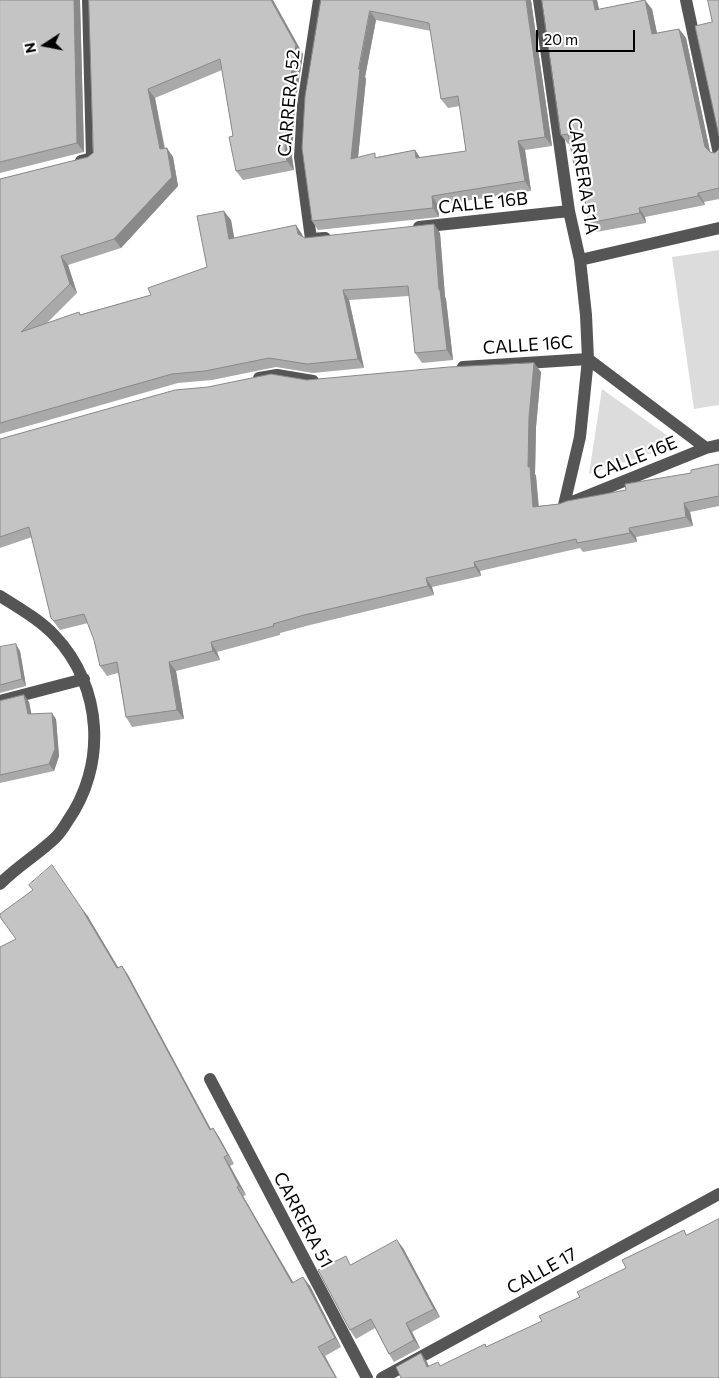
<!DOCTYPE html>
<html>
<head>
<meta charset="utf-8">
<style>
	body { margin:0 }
	#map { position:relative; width:719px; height:1378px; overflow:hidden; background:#fff; font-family:Commissioner,sans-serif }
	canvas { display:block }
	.north { position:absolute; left:20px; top:20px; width:50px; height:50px; -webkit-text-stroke:4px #fff; paint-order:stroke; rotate:259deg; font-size:14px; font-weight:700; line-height:20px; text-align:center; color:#000 }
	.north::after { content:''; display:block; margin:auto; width:18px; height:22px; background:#000; clip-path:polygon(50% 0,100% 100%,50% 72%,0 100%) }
	.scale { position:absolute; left:536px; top:30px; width:99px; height:22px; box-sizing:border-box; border:2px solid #000; border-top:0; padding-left:6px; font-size:15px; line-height:18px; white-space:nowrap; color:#000; -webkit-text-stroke:4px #fff; paint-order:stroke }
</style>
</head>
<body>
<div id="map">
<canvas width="719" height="1378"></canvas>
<div class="north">N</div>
<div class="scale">20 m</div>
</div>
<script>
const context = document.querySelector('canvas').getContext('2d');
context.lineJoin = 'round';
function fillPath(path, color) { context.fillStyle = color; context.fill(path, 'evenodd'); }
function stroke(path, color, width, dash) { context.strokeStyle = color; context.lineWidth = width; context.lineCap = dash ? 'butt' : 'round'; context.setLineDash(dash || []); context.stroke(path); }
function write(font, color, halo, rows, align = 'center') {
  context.font = font + ' Commissioner,sans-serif'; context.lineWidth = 4.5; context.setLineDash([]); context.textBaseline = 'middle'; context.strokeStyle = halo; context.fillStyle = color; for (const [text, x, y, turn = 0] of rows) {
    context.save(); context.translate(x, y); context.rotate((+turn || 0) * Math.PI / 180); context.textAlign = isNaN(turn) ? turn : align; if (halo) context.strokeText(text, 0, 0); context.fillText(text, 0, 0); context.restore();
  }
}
const green = new Path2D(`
	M719,250V405L694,409L672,257Z
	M602,389L679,444L589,474Z`);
const minor = new Path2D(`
	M319,0L303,105L300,157L311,239L325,238
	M539,0L569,211L580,260L586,315L588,359L580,437L564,505
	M686,0L719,154
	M81,161L92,158L88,0
	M419,227L569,211
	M580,260L719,228
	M463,367L588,359L706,448
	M259,378L277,375L313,381
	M567,504L706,448L719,445
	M0,596C19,608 40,620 55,636C103,687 107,766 67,822C64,827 60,833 56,837C39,854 17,866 0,884
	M0,701L84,679
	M210,1079L367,1378
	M382,1378L719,1194`);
const wall = new Path2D(`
	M0,0H80L84,152L0,173Z
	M89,0L303,54L295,105L292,157L294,170L243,180L236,171L233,136L222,70L155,98L165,148L173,157L178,186L121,248L68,265L77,293L46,324L151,295L207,267L231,220L234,238L302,234L303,237L305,238L440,233L445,297L446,299L453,360L422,363L415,353L409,296L349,300L364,368L313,373L276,367L212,380L178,383L0,434V179L88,157L93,153Z
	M321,0L531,1L552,146L525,150L531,191L438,205L439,217L318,230L312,221ZM376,20L431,31L441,99L448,108L460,106L466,151L420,158L415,150L377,157H358L366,79L365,77Z
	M597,0L599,9H652L657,33L679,29L686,38L710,152L715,153L719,149V199L704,202L705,205L645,217L646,223L596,232L589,223L581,179L575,170L570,143L568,144L561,135Z
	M534,363L541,372L536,427L535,474L536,476L539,506L559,504L626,490L691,473L719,464V506L690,512L693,526L636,537L637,542L583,552L580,548L480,571L481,576L432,587L434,595L310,625L280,633V635L217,652L220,660L176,671L184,719L132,727L126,717L118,673L107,676L100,666L94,640L88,623L60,630L51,618L32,537L0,548V439L307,380Z
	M0,647L20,651L26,686L0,693Z
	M24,695L29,702L31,714L56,719L59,756L54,771L0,783V701Z
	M87,915L118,968L122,966L128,975L211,1129L213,1128L219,1137L234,1164L230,1166L246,1195L243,1196L293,1283L310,1286L341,1347L325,1356L16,939Z
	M403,1248L440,1317L412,1332L420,1348L394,1362L389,1354L375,1328L356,1339L350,1330L352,1264Z`);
const shadedWall = new Path2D(`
	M74,0H80L84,152L77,143Z
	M271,0H273L303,54L295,105L292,157L294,170L287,161Z
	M526,0H531L552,146L545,137Z
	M593,0H597L601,19L595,10Z
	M645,0L652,9L659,43L652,34Z
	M370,11L376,20L365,77L366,79L357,168L351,159L359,69Z
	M679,29L686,38L711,156L705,147Z
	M148,89L155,98L166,158L160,149Z
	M518,141L525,150L531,191L525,181Z
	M167,148L173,157L178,186L121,248L114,239Z
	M415,150L421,159L416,158Z
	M698,193L704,202L705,205L698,196Z
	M432,196L438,205L439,217L433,208Z
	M639,208L645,217L646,223L640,213Z
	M224,211L231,220L236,248L229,239Z
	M434,224L440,233L445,297L446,299L453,360L447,350L439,290Z
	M296,225L302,234L304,243L298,234Z
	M61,256L68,265L77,293L70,284Z
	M343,290L349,300L364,368L358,359Z
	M534,363L541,372L536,427L535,474L536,476L539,516L533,507L528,467L529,417Z
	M684,503L690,512L693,526L686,517Z
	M629,528L636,537L637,542L630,533Z
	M474,562L480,571L481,576L475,567Z
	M426,578L432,587L434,595L428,586Z
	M211,642L217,652L220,660L213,651Z
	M16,644L20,651L26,686L22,679Z
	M169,662L176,671L184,719L177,710Z
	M24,695L29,702L33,721L28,714Z
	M52,713L56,719L59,756L54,771L49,764Z
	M80,906L87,915L124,977L117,968Z
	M122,966L128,975L216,1139L210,1130Z
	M213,1128L219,1137L234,1164L228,1155Z
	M224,1157L230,1166L246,1195L239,1186Z
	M237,1187L243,1196L299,1292L292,1283Z
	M397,1240L403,1248L440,1317L434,1309Z
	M303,1277L310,1286L341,1347L335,1338Z
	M406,1323L412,1332L420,1348L414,1340Z
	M318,1347L325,1356L337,1378H336Z
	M421,1353L427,1362L434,1376L427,1367Z`);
const building = new Path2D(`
	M0,0H74L77,143L0,162Z
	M89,0H271L296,45L288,95L285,147L287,161L236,171L229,137L233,136L220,59L148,89L160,149L167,148L172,177L114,239L61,256L70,284L21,332L79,312L80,315L151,295L148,288L207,267L197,216L224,211L229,239L296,225L298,234L305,238L434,224L439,290H440L447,350L415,353L408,286L343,290L358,359L307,364L269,358L205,371L172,374L0,423V179L88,157L93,153Z
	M321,0H526L545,137L518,141L525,181L432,196L433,208L312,221L302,148L305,97ZM370,11L429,23L441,99L458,96L466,151L416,158L415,150L375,158V153L351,159L360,69H359Z
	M542,0H593L595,10L645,0L652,34L679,29L705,147L710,152L715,153L719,149V188L698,193V196L639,208L640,213L589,223L579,169L575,170L568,134L561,135Z
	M708,0H719V136L695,26L712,22Z
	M534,363L529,417L528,467H530L533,507L559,504L567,501L626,490L625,484L691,473V470L719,464V496L684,503L686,517L629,528L630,533L577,543L576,539L474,562L475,567L426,578L428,586L304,615L273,624L274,626L211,642L213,651L169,662L177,710L126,717L117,662L100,666L94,640L84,614L54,621L51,618L29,527L0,537V439L175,390L208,387L271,374L307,380L449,367Z
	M16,644L22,679L0,685V647Z
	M24,695L28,714L52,713L55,749L49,764L0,775V701Z
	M52,865L80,906L117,968L122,966L210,1130L213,1128L228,1155L224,1157L239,1186L237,1187L292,1283L303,1277L335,1338L318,1347L336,1378H0V947L16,939L0,917V914L33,890L29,885Z
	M719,1219V1378H401L396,1367L421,1353L427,1367L438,1362L440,1366L485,1344L486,1347L542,1321L539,1316L580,1297L577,1292L626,1268L622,1260L684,1230L686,1235Z
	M397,1240L434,1309L406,1323L414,1340L389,1354L371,1319L350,1330L318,1270L346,1256L350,1265Z`);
const streetNames = [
	["CARRERA 52",289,103,-85],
	["CARRERA 51A",583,176,81],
	["CALLE 16B",483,203,-6],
	["CALLE 16C",528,345,-4],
	["CALLE 16E",635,458,-22],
	["CARRERA 51",303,1220,62],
	["CALLE 17",542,1271,-29]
];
fillPath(green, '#dcdcdc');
stroke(minor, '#555', 12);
fillPath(wall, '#a9a9a9');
fillPath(shadedWall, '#898989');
fillPath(building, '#c4c4c4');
stroke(building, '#898989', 1);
write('18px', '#000', '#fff', streetNames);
</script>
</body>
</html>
